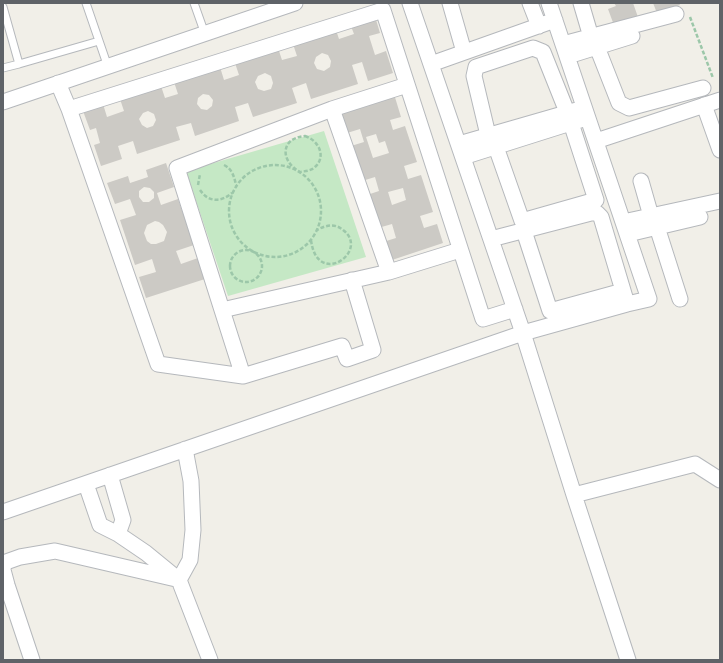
<!DOCTYPE html>
<html>
<head>
<meta charset="utf-8">
<style>
	body { margin:0 }
	#map { position:relative; width:723px; height:663px; overflow:hidden; background:#f1efe8; font-family:Inter,sans-serif }
	canvas { display:block }
	.frame { position:absolute; inset:0; border:4px solid #5f6368; pointer-events:none }
</style>
</head>
<body>
<div id="map">
<canvas width="723" height="663"></canvas>
<div class="frame"></div>
</div>
<script>
const context = document.querySelector('canvas').getContext('2d');
context.lineJoin = 'round';
function fillPath(path, color) { context.fillStyle = color; context.fill(path, 'evenodd'); }
function stroke(path, color, width, dash) { context.strokeStyle = color; context.lineWidth = width; context.lineCap = dash ? 'butt' : 'round'; context.setLineDash(dash || []); context.stroke(path); }
const green = new Path2D(`
	M324,131L366,257L228,296L186,171Z`);
const building = new Path2D(`
	M614,3H633L639,20L615,28L608,9L616,6Z
	M653,3H679L680,5L657,13Z
	M374,13L380,33L369,36L375,55L386,51L393,73L368,81L362,62L352,65L358,84L311,99L306,83L292,88L297,103L253,117L248,103L235,107L239,121L195,136L191,123L176,127L180,140L137,154L133,141L118,146L122,159L101,166L94,145L100,143L96,128L90,130L83,111L103,104L107,117L124,111L120,99L161,86L165,98L178,94L174,82L220,67L224,80L239,75L235,63L278,48L282,60L297,56L293,44L336,30L339,39L354,34L349,21ZM322,53L328,55L331,61L330,67L324,71L317,69L314,63L316,57ZM265,73L271,76L273,83L271,89L264,91L258,89L255,82L258,76ZM203,94L209,95L213,100L212,106L207,110L201,109L197,104L198,98ZM148,111L154,114L156,120L153,126L147,128L142,125L139,119L143,113Z
	M394,94L401,117L390,120L393,130L405,126L417,162L404,166L408,179L421,175L433,212L420,216L424,228L437,224L443,243L389,261L383,242L396,238L392,224L378,228L367,195L379,191L375,177L362,181L351,146L364,142L360,129L347,133L340,111ZM376,134L379,143L385,141L389,153L373,158L366,137ZM403,188L406,200L392,205L388,192Z
	M166,163L174,187L157,193L161,205L178,199L194,245L176,251L181,264L198,258L205,279L146,298L139,277L156,272L152,259L135,265L120,220L136,215L130,199L115,204L107,183L128,176L130,183L148,177L146,170ZM144,187L150,188L154,192V198L149,202H143L139,197V191ZM155,221L159,222L163,225L167,232L164,241L156,244H151L147,241L144,233L147,225Z`);
const path = new Path2D(`
	M690,17L713,78
	M305,136C318,140 327,156 315,167C311,171 305,171 300,172C280,161 280,138 305,136Z
	M224,165C232,169 234,176 236,185
	M229 211a46 46 0 1 1 92 0a46 46 0 1 1-92 0Z
	M198,185L200,174
	M200,190C209,203 221,202 232,193
	M311,240C317,289 371,251 343,230C335,223 326,225 317,230
	M230 266a16 16 0 1 1 32 0a16 16 0 1 1-32 0Z`);
const service = new Path2D(`
	M86,3L108,67
	M194,3L205,34
	M3,7L19,64L99,41
	M3,68L19,64`);
const minor = new Path2D(`
	M410,3L523,333L574,495L628,660
	M450,3L464,52
	M530,3L539,26
	M581,3L591,37
	M563,44L676,14
	M597,47L619,103L629,108L703,88
	M568,56L632,36
	M431,64L555,20
	M58,83L69,109L158,364L243,376L222,310L389,272L332,109L177,168L222,310
	M3,102L295,3
	M704,105L720,150
	M69,109L383,10L483,319L515,309
	M332,109L407,85
	M488,135L474,76L476,67L533,48L543,52L567,112
	M596,141L720,100
	M459,144L577,110
	M496,147L522,221L596,200L571,123
	M463,157L580,120
	M641,181L651,216
	M623,222L720,201
	M657,227L680,299
	M524,231L550,311L623,291
	M628,234L700,217
	M491,239L591,213H597L601,217L627,304
	M389,272L460,250
	M243,376L342,346L347,359L373,350L352,280
	M110,475L123,520L118,534
	M86,484L100,525L118,534L146,553L179,580L210,660
	M574,495L695,464L720,480
	M3,512L523,333L627,304L649,299L549,3
	M3,567L6,562L20,557L55,551L176,579
	M3,570L7,585L32,660
	M179,580L190,560L193,530L191,481L185,449`);
fillPath(green, '#c5e8c5');
fillPath(building, '#cccac5');
stroke(service, '#b5b8bc', 9);
stroke(minor, '#b5b8bc', 17);
stroke(path, '#9cc7a9', 2.5, [4, 2]);
stroke(service, '#fff', 7);
stroke(minor, '#fff', 15);
</script>
</body>
</html>
